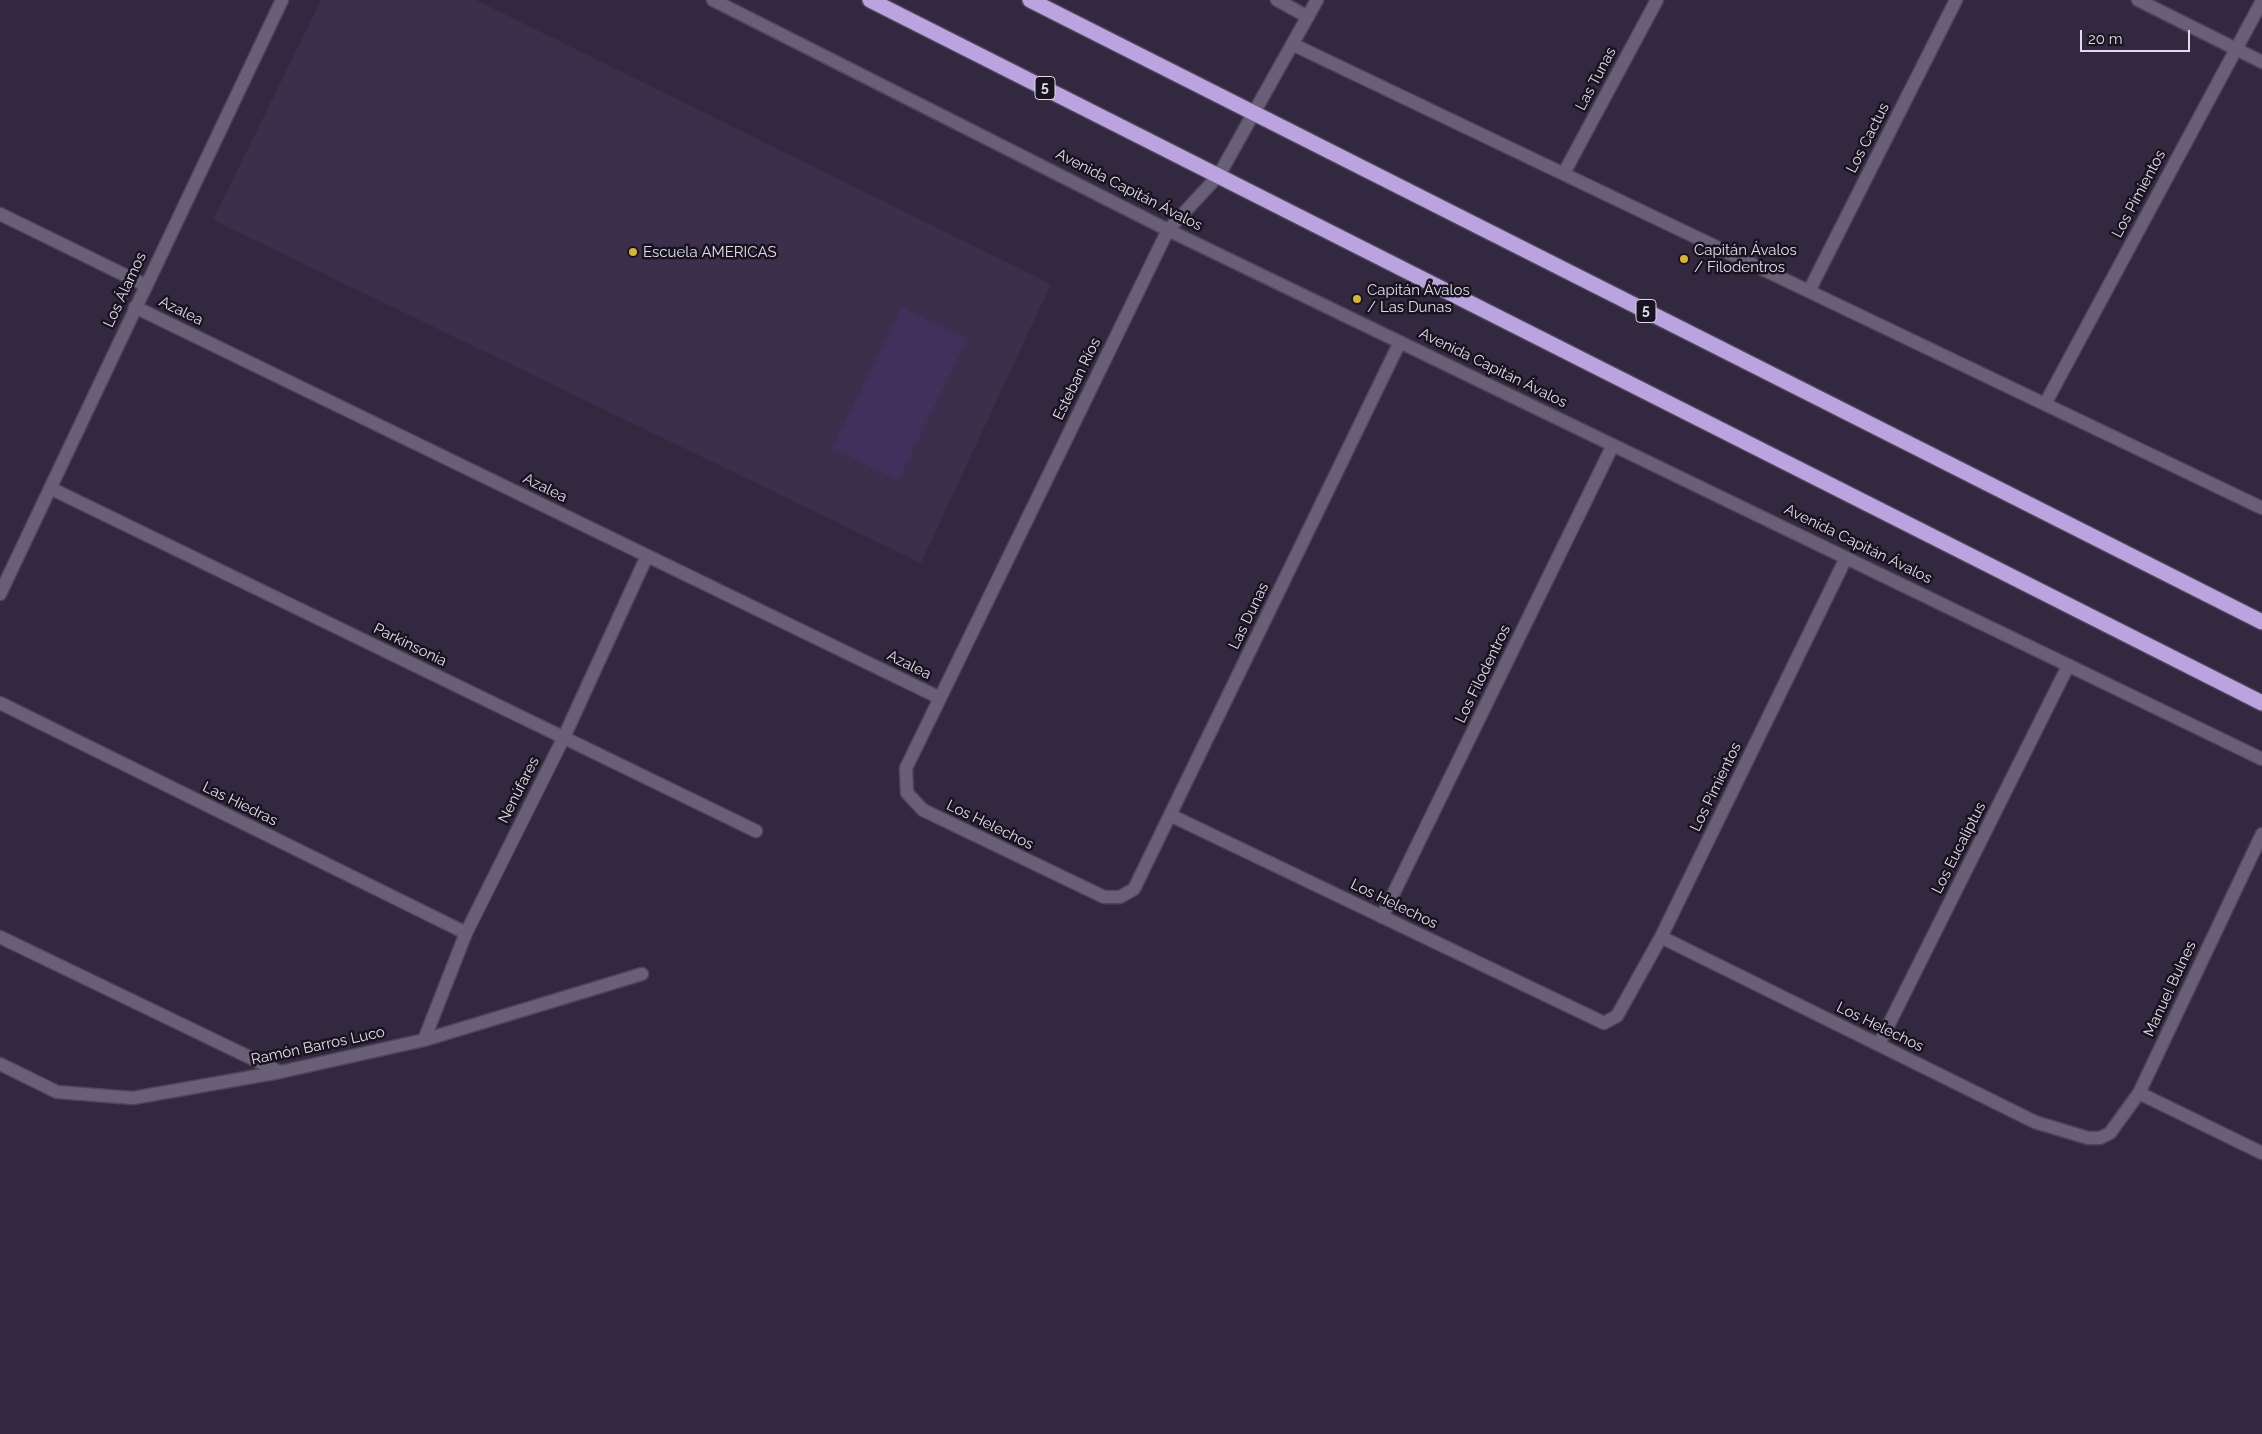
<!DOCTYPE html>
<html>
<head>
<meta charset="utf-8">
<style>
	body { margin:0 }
	#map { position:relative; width:2262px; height:1434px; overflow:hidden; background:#322940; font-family:Raleway,sans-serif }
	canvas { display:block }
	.scale { position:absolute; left:2080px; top:30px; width:110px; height:22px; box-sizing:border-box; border:2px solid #e0daea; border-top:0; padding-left:6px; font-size:15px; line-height:18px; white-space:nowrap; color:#e0daea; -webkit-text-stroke:4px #18141f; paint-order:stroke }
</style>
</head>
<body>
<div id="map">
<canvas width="2262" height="1434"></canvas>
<div class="scale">20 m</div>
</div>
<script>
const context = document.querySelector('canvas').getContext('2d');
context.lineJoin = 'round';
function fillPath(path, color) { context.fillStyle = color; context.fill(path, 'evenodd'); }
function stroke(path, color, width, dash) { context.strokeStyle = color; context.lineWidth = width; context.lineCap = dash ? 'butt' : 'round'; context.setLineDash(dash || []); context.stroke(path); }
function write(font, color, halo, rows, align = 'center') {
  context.font = font + ' Raleway,sans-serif'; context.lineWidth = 5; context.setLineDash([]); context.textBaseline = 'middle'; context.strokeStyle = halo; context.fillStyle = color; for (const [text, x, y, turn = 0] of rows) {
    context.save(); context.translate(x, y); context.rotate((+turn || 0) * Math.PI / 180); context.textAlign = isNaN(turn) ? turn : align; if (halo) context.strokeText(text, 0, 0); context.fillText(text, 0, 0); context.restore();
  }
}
const built = new Path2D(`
	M321,0H476L1051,284L921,563L213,220Z`);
const green = new Path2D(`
	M902,307L967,339L898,480L832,448Z`);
const minor = new Path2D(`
	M713,0L1168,230L2262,759
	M1277,0L1308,17
	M1317,0L1219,175L1168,230L906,768L907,793L923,810L1104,897H1120L1134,889L1400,342
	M2138,0L2262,62
	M1292,44L2262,508
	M1564,173L1657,0
	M0,214L145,285
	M1809,291L1956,0
	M135,307L940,698
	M2045,404L2262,1
	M50,488L756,831
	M0,594L282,0
	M0,703L466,933
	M1170,815L1604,1023L1617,1016L1661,937L1846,558
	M1382,917L1613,445
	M0,937L280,1072
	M1661,937L2035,1122L2088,1138H2100L2110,1133L2139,1093L2262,834
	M424,1040L466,933L564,737L647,556
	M1879,1044L2068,666
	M0,1064L57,1092L133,1098L280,1072L424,1040L642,974
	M2139,1093L2262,1153`);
const highway = new Path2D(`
	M870,0L2262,703
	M1030,0L2262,622`);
const markers = [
	[633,252,5,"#d6b534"],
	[1684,259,5,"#d6b534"],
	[1357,299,5,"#d6b534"]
];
const shields = [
	[1045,88,20],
	[1646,311,20]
];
const shieldNames = [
	["5",1045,88],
	["5",1646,311]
];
const streetNames = [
	["Las Tunas",1596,79,-62],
	["Los Cactus",1868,138,-63],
	["Avenida Capitán Ávalos",1129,190,27],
	["Los Pimientos",2139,194,-62],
	["Los Álamos",125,290,-65],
	["Azalea",181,311,26],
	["Avenida Capitán Ávalos",1493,368,26],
	["Esteban Ríos",1077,379,-64],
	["Azalea",545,488,26],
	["Avenida Capitán Ávalos",1858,544,26],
	["Las Dunas",1249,616,-64],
	["Parkinsonia",410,645,26],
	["Azalea",909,665,26],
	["Los Filodentros",1483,674,-64],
	["Los Pimientos",1716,787,-64],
	["Nenúfares",519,790,-63],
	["Las Hiedras",240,804,26],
	["Los Helechos",990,825,26],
	["Los Eucaliptus",1959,848,-63],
	["Los Helechos",1394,904,26],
	["Manuel Bulnes",2170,989,-65],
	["Los Helechos",1880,1027,26],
	["Ramón Barros Luco",318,1046,-12]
];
const poiNames = [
	["Capitán Ávalos",1694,250],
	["/ Filodentros",1694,267],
	["Escuela AMERICAS",643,252],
	["Capitán Ávalos",1367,290],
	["/ Las Dunas",1367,307]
];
fillPath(built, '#3b2f4c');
fillPath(green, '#42305c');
stroke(minor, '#4e455b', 15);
stroke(highway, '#4e455b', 18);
stroke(minor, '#696078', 12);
stroke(highway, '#baa3de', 15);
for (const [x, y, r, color] of markers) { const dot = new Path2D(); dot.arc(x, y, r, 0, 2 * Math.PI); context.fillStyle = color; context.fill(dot); stroke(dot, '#18141f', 2); }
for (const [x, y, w] of shields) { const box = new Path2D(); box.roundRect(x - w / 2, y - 11.5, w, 23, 4); context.fillStyle = '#18141f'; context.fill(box); stroke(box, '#e0daea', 1); }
write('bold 14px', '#e0daea', null, shieldNames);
write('15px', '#e0daea', '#18141f', streetNames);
write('15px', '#e0daea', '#18141f', poiNames, 'left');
</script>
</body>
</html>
